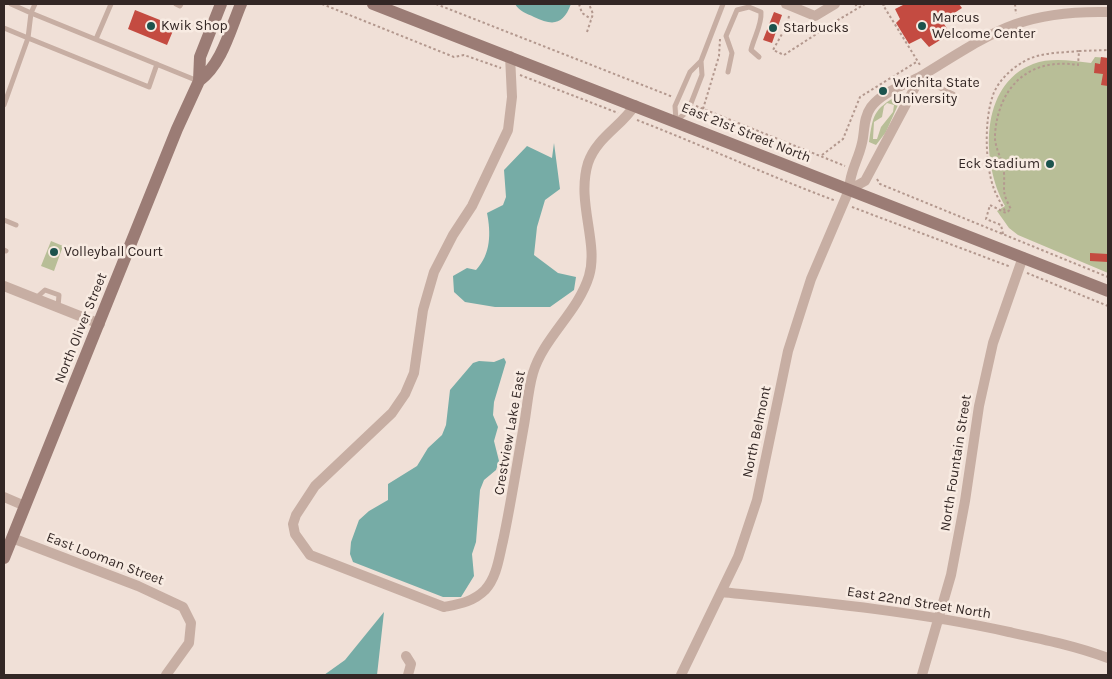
<!DOCTYPE html>
<html>
<head>
<meta charset="utf-8">
<style>
	body { margin:0 }
	#map { position:relative; width:1112px; height:679px; overflow:hidden; background:#f0e0d7; font-family:Karla,sans-serif }
	canvas { display:block }
	.frame { position:absolute; inset:0; border:5px solid #332725; pointer-events:none }
</style>
</head>
<body>
<div id="map">
<canvas width="1112" height="679"></canvas>
<div class="frame"></div>
</div>
<script>
const context = document.querySelector('canvas').getContext('2d');
context.lineJoin = 'round';
function fillPath(path, color) { context.fillStyle = color; context.fill(path, 'evenodd'); }
function stroke(path, color, width, dash) { context.strokeStyle = color; context.lineWidth = width; context.lineCap = dash ? 'butt' : 'round'; context.setLineDash(dash || []); context.stroke(path); }
function write(font, color, halo, rows, align = 'center') {
  context.font = font + ' Karla,sans-serif'; context.lineWidth = 5; context.setLineDash([]); context.textBaseline = 'middle'; context.strokeStyle = halo; context.fillStyle = color; for (const [text, x, y, turn = 0] of rows) {
    context.save(); context.translate(x, y); context.rotate((+turn || 0) * Math.PI / 180); context.textAlign = isNaN(turn) ? turn : align; if (halo) context.strokeText(text, 0, 0); context.fillText(text, 0, 0); context.restore();
  }
}
const green = new Path2D(`
	M1095,57L1108,58V273L1018,235L1009,228L997,211L1005,206C981,163 979,85 1033,64C1052,57 1072,61 1091,63Z
	M898,95L901,98L886,132L876,145L869,142C873,115 873,110 898,95ZM887,103L894,105L893,112L881,127L877,139H873L874,122L882,117L884,106Z
	M51,241L63,246L54,271L41,266Z`);
const water = new Path2D(`
	M515,4H571C563,25 553,26 534,17C526,13 520,12 515,4Z
	M554,143L560,189L545,200L537,227L534,255L558,273L576,277L574,290L550,307H495L465,302L454,292L453,276L467,268L476,270C491,254 491,233 487,213L503,205L506,197L504,170L527,146L552,158Z
	M504,358L506,362L494,402L493,415L498,427L494,441L499,461L496,470L484,480L480,490L476,542L472,554L474,576L461,597H443L353,562L350,554L351,542L359,520L369,511L388,500V484L417,466L428,448L442,435L446,425L450,390L473,363L479,361L494,362Z
	M384,612L377,675H324L345,660Z`);
const building = new Path2D(`
	M905,4H959L962,8L942,21L948,30L942,33L945,37L929,47L921,38L909,44L896,23L900,19L895,9Z
	M135,10L175,26L167,45L128,29Z
	M774,12L782,15L772,43L763,40Z
	M1101,57L1108,58V86L1101,85L1103,74L1094,73L1095,63L1100,64Z
	M1090,253L1108,254V262L1090,261Z`);
const path = new Path2D(`
	M322,4L454,57L464,55L501,68
	M436,4L673,97
	M579,4L582,13L591,19
	M855,4L858,8
	M885,4L883,5L920,65
	M1015,4L1016,14
	M789,16L787,25L773,50L784,55L821,31L818,23
	M833,23L865,4
	M587,32L593,14L589,4
	M1079,51L1108,50
	M520,75L618,113
	M696,106L845,166
	M703,109L719,56L720,39
	M637,120C704,146 769,176 836,201
	M822,155L843,139L860,97L918,61
	M877,179L880,184L1108,277
	M852,207L1011,267
	M1003,234L1001,225L986,219L990,205L1006,213L1011,209C1001,191 1005,191 1004,173C1003,160 994,147 995,135C998,87 1029,57 1078,65L1079,51C1061,53 1039,52 1023,62C1011,69 998,81 993,95C984,120 985,165 994,189C997,197 1002,205 1006,213
	M1027,273L1108,306`);
const lane = new Path2D(`
	M11,4L31,13L35,4
	M176,4L180,6L181,4
	M4,28L28,38L31,13L198,81
	M96,39L111,4
	M701,61L702,75L688,111L676,121L675,106L690,72L701,61L723,4
	M728,72L732,53L726,36L737,10L749,7L761,12C762,25 754,37 751,50L759,57
	M922,76L929,83L953,94
	M4,105L28,38L149,87L157,64
	M4,220L16,225
	M4,250L6,251
	M36,298L45,290L59,295L58,307`);
const street = new Path2D(`
	M786,4L815,16L835,4
	M510,56L512,97L508,130L472,206L453,235L434,272L423,310L414,373L405,394L392,413L315,486L296,515L293,524L295,534L310,555L444,607C459,604 473,602 485,590C497,577 499,557 503,541C511,503 517,464 524,425C527,409 528,390 533,373C544,337 578,312 589,276C599,243 576,202 588,163C597,137 621,127 635,105
	M849,190L865,181L921,76
	M4,286L100,324
	M4,497L25,506
	M12,538L138,586L183,607L191,623L189,643L166,675
	M721,592C818,602 914,611 1009,632C1042,639 1076,646 1108,658
	M406,656L411,664L408,675
	M681,675L738,557L757,500L788,351L811,279L849,190C850,170 858,161 862,143C865,131 863,118 871,107C883,91 906,85 923,75C993,32 1021,10 1108,12
	M922,675L951,575L965,501L979,406L993,343L1023,257`);
const secondary = new Path2D(`
	M373,4L1108,291
	M199,81C222,64 230,30 241,4
	M4,558L177,129L199,81L200,57L221,4`);
const markers = [
	[151,26,5,"#1c534d"],
	[922,26,5,"#1c534d"],
	[773,28,5,"#1c534d"],
	[883,91,5,"#1c534d"],
	[1050,164,5,"#1c534d"],
	[54,252,5,"#1c534d"]
];
const poiNames = [
	["Marcus",932,18],
	["Welcome Center",932,34],
	["Kwik Shop",161,26],
	["Starbucks",783,28],
	["Wichita State",893,83],
	["University",893,99],
	["Eck Stadium",1040,164,"right"],
	["Volleyball Court",64,252]
];
const streetNames = [
	["East 21st Street North",746,133,22],
	["North Oliver Street",81,328,-68],
	["North Belmont",757,432,-78],
	["Crestview Lake East",510,433,-80],
	["North Fountain Street",956,463,-81],
	["East Looman Street",105,559,21],
	["East 22nd Street North",919,603,9]
];
fillPath(green, '#b8be97');
fillPath(water, '#76aca6');
fillPath(building, '#c44b41');
stroke(path, '#b3988e', 2, [2.5, 2.5]);
stroke(lane, '#c7aea3', 5);
stroke(street, '#c7aea3', 10);
stroke(secondary, '#9b7c75', 12);
for (const [x, y, r, color] of markers) { const dot = new Path2D(); dot.arc(x, y, r, 0, 2 * Math.PI); context.fillStyle = color; context.fill(dot); stroke(dot, '#f8ebe2', 2); }
write('14px', '#332725', '#f8ebe2', poiNames, 'left');
write('14px', '#332725', '#f8ebe2', streetNames);
</script>
</body>
</html>
